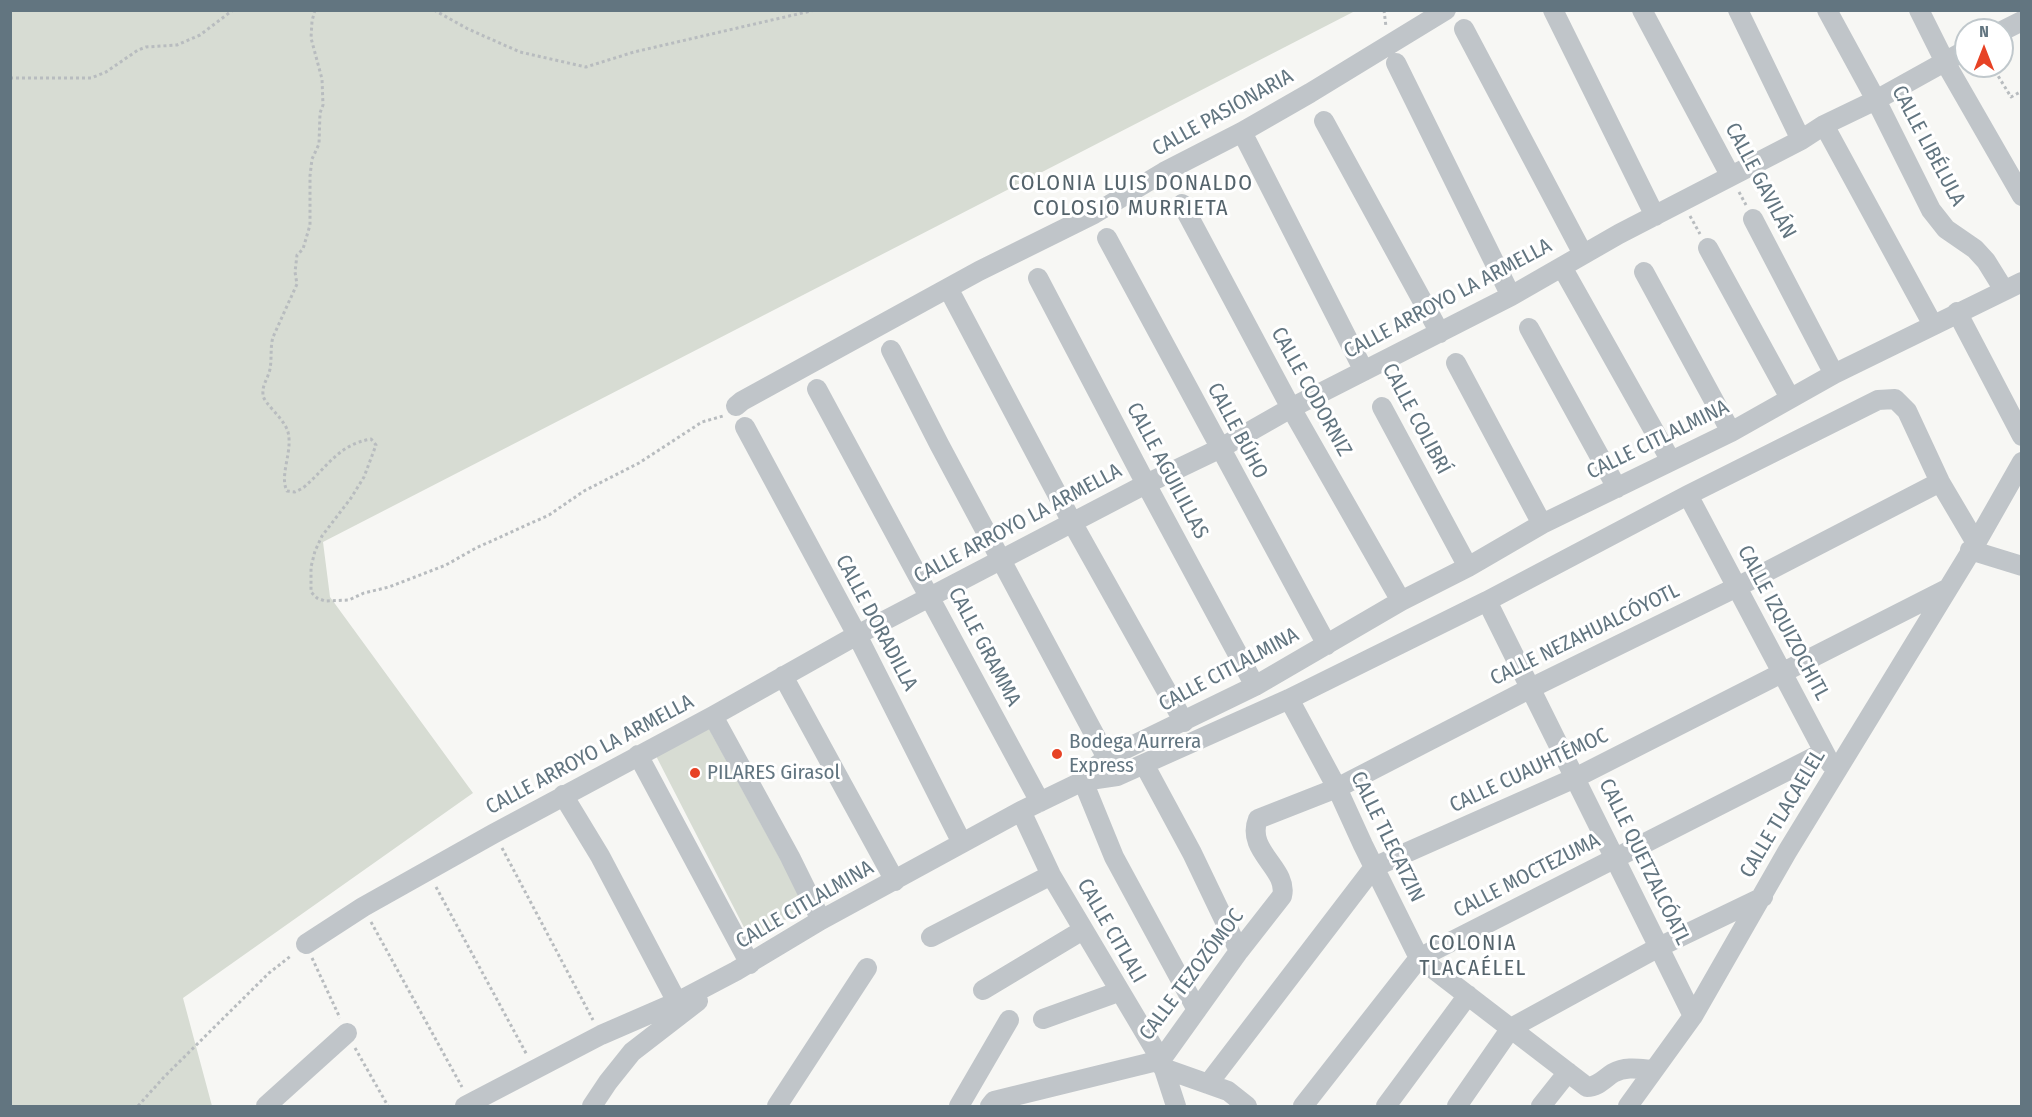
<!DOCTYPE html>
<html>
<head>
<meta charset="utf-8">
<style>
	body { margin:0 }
	#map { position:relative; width:2032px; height:1117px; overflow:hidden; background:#f7f7f4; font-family:"Fira Sans Condensed",sans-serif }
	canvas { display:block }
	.frame { position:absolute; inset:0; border:12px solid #627580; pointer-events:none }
	.north { position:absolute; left:1954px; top:18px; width:60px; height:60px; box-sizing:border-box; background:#fff; border:2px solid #c0c8cc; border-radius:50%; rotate:0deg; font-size:16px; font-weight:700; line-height:24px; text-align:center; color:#627580 }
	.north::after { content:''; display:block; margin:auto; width:21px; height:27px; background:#e74225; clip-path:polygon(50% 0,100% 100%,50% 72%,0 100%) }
</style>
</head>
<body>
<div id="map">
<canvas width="2032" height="1117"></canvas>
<div class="frame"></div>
<div class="north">N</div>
</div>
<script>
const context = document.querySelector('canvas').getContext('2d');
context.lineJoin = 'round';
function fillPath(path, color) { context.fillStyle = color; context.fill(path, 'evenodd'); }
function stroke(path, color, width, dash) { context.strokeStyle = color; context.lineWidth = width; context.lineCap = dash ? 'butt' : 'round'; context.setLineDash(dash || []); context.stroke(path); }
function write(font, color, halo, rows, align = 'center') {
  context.font = font + ' "Fira Sans Condensed",sans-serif'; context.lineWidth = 6; context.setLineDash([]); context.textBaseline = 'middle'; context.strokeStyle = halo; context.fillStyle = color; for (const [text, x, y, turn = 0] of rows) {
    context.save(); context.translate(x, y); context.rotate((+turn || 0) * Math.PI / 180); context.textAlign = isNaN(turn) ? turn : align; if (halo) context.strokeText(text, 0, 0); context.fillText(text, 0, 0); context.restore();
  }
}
const green = new Path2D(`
	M10,11L11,10L1355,11L323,542L330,597L473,793L183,998L212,1106H11Z
	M707,725L807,908L750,939L655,754Z`);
const path = new Path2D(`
	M315,10L312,21L311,38L322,79L323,105L320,113L319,144L312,159L310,176V225L303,249L297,255L295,272L297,284L273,337C270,348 272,358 270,369C268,379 262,384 263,395C264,404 284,418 288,432C293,452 279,475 287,491L295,492L303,488C327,468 337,445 371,439L376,445L364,477L351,498L322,536L315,551L311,567V592L317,598L325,601L349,600L364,593L389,587L446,565L476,548L549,515L584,491L639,463L702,422L723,416
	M434,10L468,29L520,52L586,67L634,52L815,10
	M1384,10L1386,27
	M1992,66L2011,97L2022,91
	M10,78H91L106,72L138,50L146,47L177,45L200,35L233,10
	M1739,192L1746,205
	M1690,216L1700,234
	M502,848L593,1020
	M436,887L527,1055
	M371,922L462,1087
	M312,958L340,1018
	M355,1048L388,1106
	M138,1106L164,1077L269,973L292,955`);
const street = new Path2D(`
	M1553,10L1655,216
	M1642,10L1730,175
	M1738,10L1801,140
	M1827,10L1876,100L1931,210L1946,229L1975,249L1986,261L2004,290
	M1919,10L1945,62L2022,196
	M1464,29L1583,254
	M2002,31L2022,21
	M1396,63L1511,296
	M1324,121L1440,333
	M1824,125L1933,325
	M1242,132L1364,371
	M1182,204L1291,408L1401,601
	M1753,219L1834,374
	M1107,238L1327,645
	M1708,248L1790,398
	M1562,267L1671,461
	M1644,272L1731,432
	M1038,278L1146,484L1255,686
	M948,288L1073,524L1184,722
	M1957,312L2022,436
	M1529,328L1617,488
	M891,350L939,444L1107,758
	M1456,363L1542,524
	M817,389L1040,802
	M736,406L742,401L979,271L1094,214L1164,172L1242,132L1310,93L1446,10
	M1382,407L1468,567
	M745,427L857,635L962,843
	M1688,495L1830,763
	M1970,550L2022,566
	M1487,601L1693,1016
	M783,676L895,881
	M1289,699L1337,788L1363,845L1419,958L1587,1087C1598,1087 1605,1078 1613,1073C1626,1066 1640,1069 1653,1070
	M713,716L790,857L821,920
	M638,755L750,964
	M1144,764L1192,853L1239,951
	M563,795L600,856L677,1002
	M1021,811L1051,875L1161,1060L1176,1106
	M931,937L1051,875
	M306,944L363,907L493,834L713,716L857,635L1146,484L1219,449L1291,408L1511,296L1619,234L1801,140L1824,125L1876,100L1966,50
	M983,990L1083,930
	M1197,1010L1114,857L1083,781L1117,776L1289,699L1487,601L1688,495L1878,400L1895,399L1907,411L1940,482L1976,543
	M1043,1019L1118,992
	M1163,1068L1228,1091L1247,1106
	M1208,1084L1374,867L1575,778L1947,589
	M266,1106L347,1033
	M465,1106L601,1035L677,1002L736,971L821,920L1021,811L1083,781L1095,767L1107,758L1255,686L1401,601L1468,567L1542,524L1731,432L1834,374L2022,282
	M592,1106L608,1082L632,1052L698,1001
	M777,1106L867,968
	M959,1106L1009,1020
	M990,1106L994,1101L1161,1060L1239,951L1282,896C1289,869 1245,851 1258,819L1337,788L1531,688L1737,587L1940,482
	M1303,1106L1419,958L1824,752
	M1386,1106L1468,995
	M1457,1106L1511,1028L1659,947L1763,897
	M1541,1106L1568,1072
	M1628,1106L1693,1016L1787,852L1976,543L2022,462`);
const markers = [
	[1057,754,6,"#e74225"],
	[695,773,6,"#e74225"]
];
const streetNames = [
	["CALLE PASIONARIA",1223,113,-29],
	["CALLE LIBÉLULA",1928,146,62],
	["CALLE GAVILÁN",1760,181,62],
	["CALLE ARROYO LA ARMELLA",1448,299,-28],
	["CALLE CODORNIZ",1311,392,61],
	["CALLE COLIBRÍ",1416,419,62],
	["CALLE BÚHO",1237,431,62],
	["CALLE CITLALMINA",1658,440,-26],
	["CALLE AGUILILLAS",1167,471,62],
	["CALLE ARROYO LA ARMELLA",1018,524,-28],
	["CALLE DORADILLA",876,623,62],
	["CALLE IZQUIZOCHITL",1783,623,62],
	["CALLE NEZAHUALCÓYOTL",1585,635,-26],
	["CALLE GRAMMA",984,647,62],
	["CALLE CITLALMINA",1229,670,-28],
	["CALLE ARROYO LA ARMELLA",590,755,-28],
	["CALLE CUAUHTÉMOC",1529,771,-25],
	["CALLE TLACAELEL",1783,814,-59],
	["CALLE TLECATZIN",1387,837,64],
	["CALLE QUETZALCÓATL",1644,862,64],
	["CALLE MOCTEZUMA",1527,876,-27],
	["CALLE CITLALMINA",805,905,-30],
	["CALLE CITLALI",1111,931,60],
	["CALLE TEZOZÓMOC",1192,975,-53]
];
const poiNames = [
	["Bodega Aurrera",1069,742],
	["Express",1069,766],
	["PILARES Girasol",707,773]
];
const neighbourhoodNames = [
	["COLONIA LUIS DONALDO",1131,184],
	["COLOSIO MURRIETA",1131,209],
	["COLONIA",1473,944],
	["TLACAÉLEL",1473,969]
];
fillPath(green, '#d7dcd3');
stroke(path, '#b8bcbf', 3, [3, 3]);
stroke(street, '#c0c5c9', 20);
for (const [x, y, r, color] of markers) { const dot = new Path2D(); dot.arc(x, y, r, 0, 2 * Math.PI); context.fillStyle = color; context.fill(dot); stroke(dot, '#fff', 2); }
write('21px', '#627580', '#fff', streetNames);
write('21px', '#627580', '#fff', poiNames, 'left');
context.letterSpacing = '1.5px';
write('22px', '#54636b', '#fff', neighbourhoodNames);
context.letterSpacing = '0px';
</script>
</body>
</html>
